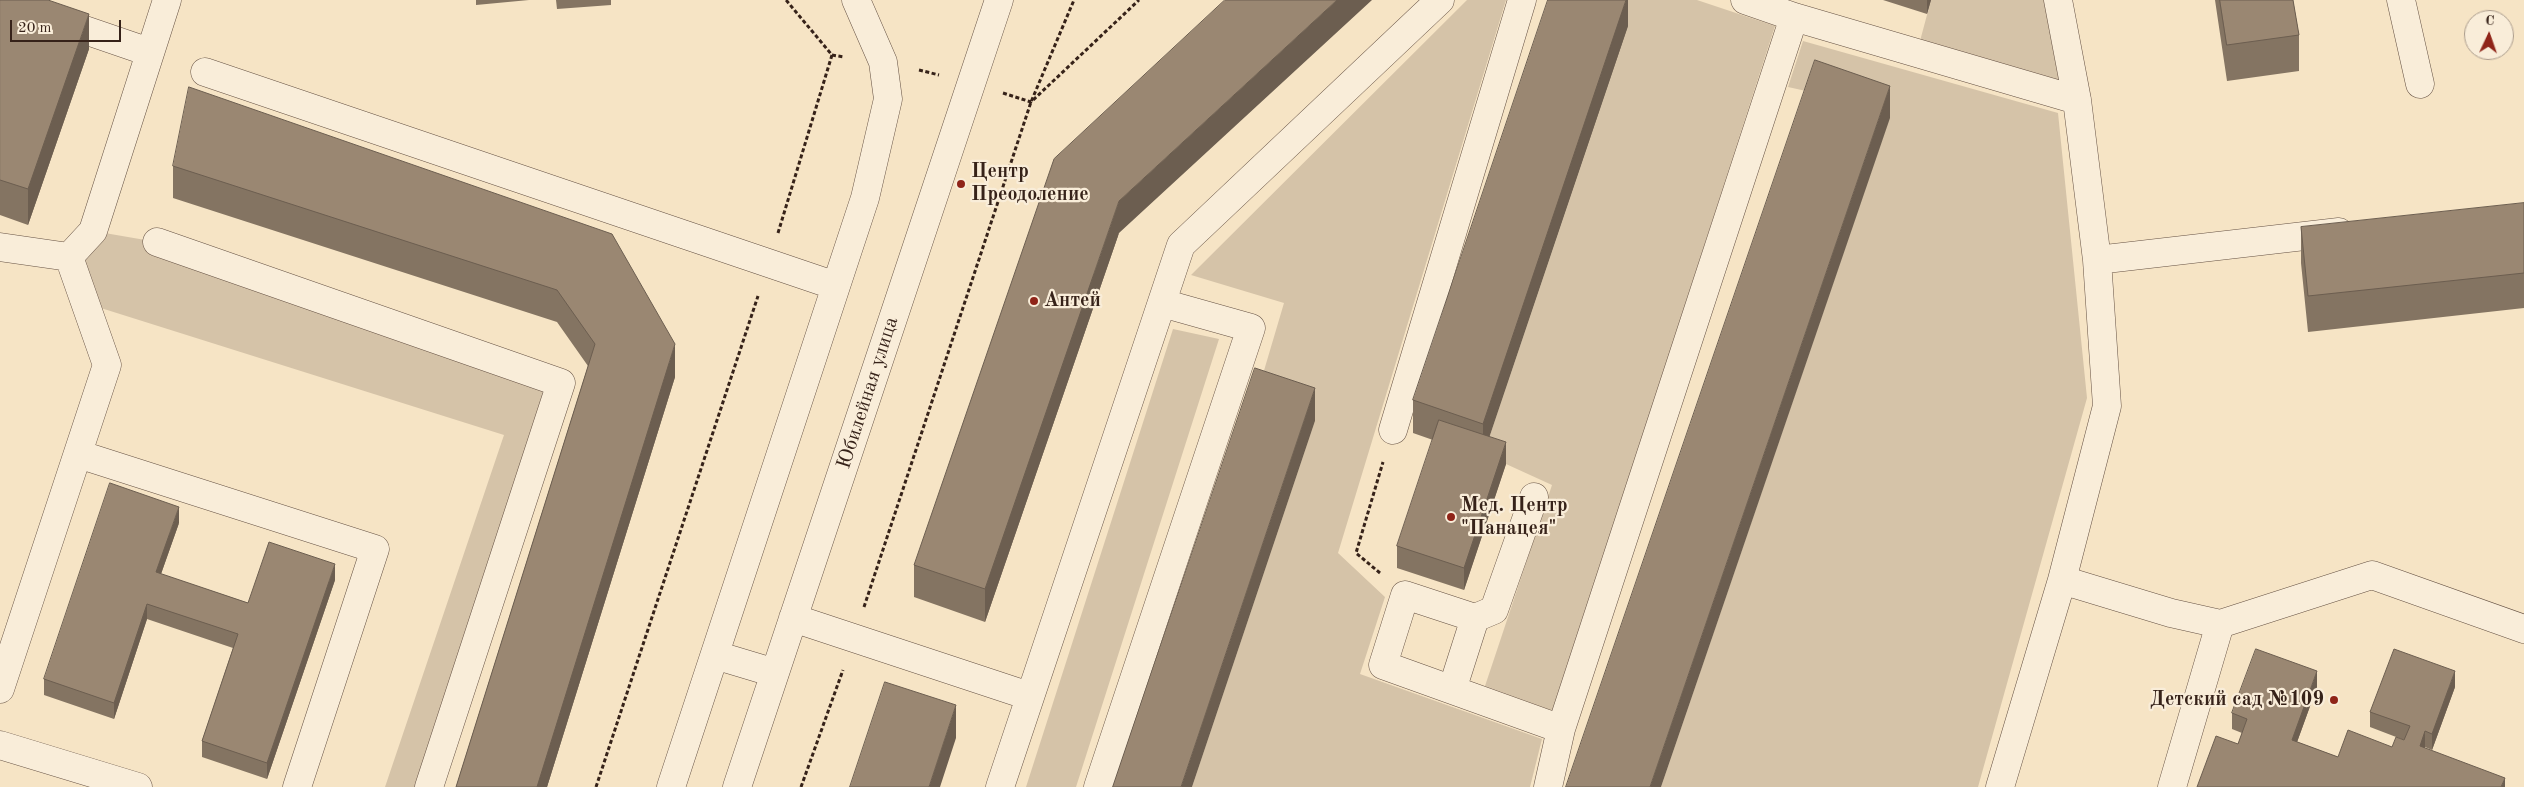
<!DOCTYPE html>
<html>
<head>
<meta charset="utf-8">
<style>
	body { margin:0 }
	#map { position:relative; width:2524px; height:787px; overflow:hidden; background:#f6e4c5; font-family:"Old Standard TT",serif }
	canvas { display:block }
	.north { position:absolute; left:2464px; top:10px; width:50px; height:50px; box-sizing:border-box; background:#f9edd9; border:1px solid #ab9c8c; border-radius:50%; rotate:3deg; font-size:14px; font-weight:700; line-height:20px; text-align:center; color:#362219 }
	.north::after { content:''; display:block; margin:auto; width:18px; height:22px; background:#8f2418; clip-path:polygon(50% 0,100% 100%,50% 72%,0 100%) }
	.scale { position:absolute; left:10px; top:20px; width:111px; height:22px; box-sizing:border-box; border:2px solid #362219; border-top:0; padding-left:6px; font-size:15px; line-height:18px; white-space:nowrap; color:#362219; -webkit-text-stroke:4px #f9edd9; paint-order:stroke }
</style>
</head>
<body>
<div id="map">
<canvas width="2524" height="787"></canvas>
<div class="north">С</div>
<div class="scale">20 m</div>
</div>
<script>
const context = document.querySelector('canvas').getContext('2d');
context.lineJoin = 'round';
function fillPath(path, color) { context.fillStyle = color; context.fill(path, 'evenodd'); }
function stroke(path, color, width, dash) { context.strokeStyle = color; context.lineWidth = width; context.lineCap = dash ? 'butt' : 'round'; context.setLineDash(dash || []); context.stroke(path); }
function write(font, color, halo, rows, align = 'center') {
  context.font = font + ' "Old Standard TT",serif'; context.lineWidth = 4.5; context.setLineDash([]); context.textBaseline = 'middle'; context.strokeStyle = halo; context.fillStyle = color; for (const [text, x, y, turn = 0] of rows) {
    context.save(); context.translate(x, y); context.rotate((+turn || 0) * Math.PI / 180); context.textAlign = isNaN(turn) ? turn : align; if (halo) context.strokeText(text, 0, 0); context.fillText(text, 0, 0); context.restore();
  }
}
const green = new Path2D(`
	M1467,0H1506L1338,553L1385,597L1360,674L1542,739L1530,787H1192L1315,421L1255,401L1284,303L1191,275Z
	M1550,0H1697L1775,26L1554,711L1485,686L1552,485L1506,464L1483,456L1628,26Z
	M1931,0H2044L2059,81L1920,41Z
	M1803,41L2058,113L2087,398L1978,787H1661L1889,119L1815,93L1788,87Z
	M93,231L157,242L561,383L429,787H385L504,435L85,303L69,257Z
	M1173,329L1219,339L1076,787H1026Z`);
const path = new Path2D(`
	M832,55L844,57
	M919,70L939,75
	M1003,93L1031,102L1139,0
	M778,233L832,55L786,0
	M1380,573L1356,553L1383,462
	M864,607L1031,102L1074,0
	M596,787L758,296
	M801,787L843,670`);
const minor = new Path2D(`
	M1745,0L1794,17L2077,100
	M2401,0L2420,84
	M0,1L149,52
	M205,72L836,286
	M157,242L561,383L429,787
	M0,247L69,257L93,231L167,0
	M2097,260L2339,232
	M1393,430L1522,0
	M78,454L375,549L297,787
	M1534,497L1494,610L1475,618L1405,595L1383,665L1561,729
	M2062,580L2171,613L2220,624L2372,575L2524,629
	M793,618L1029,696
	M715,655L775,673
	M0,689L107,365L69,257
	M1452,690L1475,618
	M0,745L138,787
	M671,787L865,198L888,99L883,62L856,0
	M737,787L999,0
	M1000,787L1181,245L1440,0
	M1098,787L1251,328L1162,303
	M1548,787L1561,729L1794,17
	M2000,787L2062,580L2107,406L2097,260L2077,100L2058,0
	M2172,787L2220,624`);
const wall = new Path2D(`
	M0,0L89,49L28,225L0,215Z
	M476,0H529L476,5Z
	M556,0H611V5L557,9Z
	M1628,0V26L1489,436L1506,464L1464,590L1397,568V546L1433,440L1413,433V400Z
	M1883,0H1931L1927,14Z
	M2215,0H2293L2299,35V71L2227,81Z
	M173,166L612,234L675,377L547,787H456L588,366L557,322L173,198Z
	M2524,203V308L2308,332L2301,263V227Z
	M1119,233L985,622L914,597V565Z
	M179,523L161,574L248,603L335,580L267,779L202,757V741L233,648L147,619L114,719L44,695V679Z
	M2317,687L2297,742L2338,757L2392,747L2404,740L2370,727V712L2455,687L2432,750L2425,747V748L2505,787L2238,744L2242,733L2232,729V713Z`);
const shadedWall = new Path2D(`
	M1337,0H1372L1119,233L985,622V589L1119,201Z
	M1626,0H1628V26L1483,456V424Z
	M1927,0H1931L1927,14Z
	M89,14V49L28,225V189Z
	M1890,86V118L1661,787H1650Z
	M675,344V377L547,787H537Z
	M1315,388V421L1192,787H1181Z
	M1506,442V464L1464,590V568Z
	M179,507V523L156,588V572Z
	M335,564V580L267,779V763Z
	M147,604V619L114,719V703Z
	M2317,671V687L2292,756V740Z
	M2455,671V687L2432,750V734Z
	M956,705V738L940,787H929Z
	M2425,731V747L2420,762V746Z
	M2505,778V787H2501Z`);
const building = new Path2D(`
	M0,0H48L89,14L28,189L0,180Z
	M1225,0H1337L1119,201L985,589L914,565L1054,159Z
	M1548,0H1626L1483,424L1413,400Z
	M2220,0H2293L2299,35L2227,45Z
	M1815,60L1890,86L1650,787H1566Z
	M189,87L612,234L675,344L537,787H456L595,344L557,290L173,166Z
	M2524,203V273L2308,296L2301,227Z
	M1255,368L1315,388L1181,787H1113Z
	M1439,420L1506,442L1464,568L1397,546Z
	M110,483L179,507L156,572L248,603L269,542L335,564L267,763L202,741L238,634L147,604L114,703L44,679Z
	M2256,649L2317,671L2292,740L2338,757L2348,730L2392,747L2396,737L2404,740L2410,726L2370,712L2394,649L2455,671L2432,734L2425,731L2420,746L2505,778L2501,787H2197L2216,736L2238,744L2247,719L2232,713Z
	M885,682L956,705L929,787H850Z`);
const markers = [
	[961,184,5,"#8f2418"],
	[1034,301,5,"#8f2418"],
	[1451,517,5,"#8f2418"],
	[2334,700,5,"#8f2418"]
];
const poiNames = [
	["Центр",971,172],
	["Преодоление",971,195],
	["Антей",1044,301],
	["Мед. Центр",1461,506],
	["\"Панацея\"",1461,529],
	["Детский сад №109",2324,700,"right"]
];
const streetNames = [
	["Юбилейная улица",868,393,-72]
];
fillPath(green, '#d5c3a8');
stroke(minor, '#665244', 29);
stroke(path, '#362219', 3, [4, 2.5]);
stroke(minor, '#f9edd9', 28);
fillPath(wall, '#847462');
fillPath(shadedWall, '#6c5e50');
fillPath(building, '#9a8772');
stroke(building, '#6c5e50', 1);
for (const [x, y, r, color] of markers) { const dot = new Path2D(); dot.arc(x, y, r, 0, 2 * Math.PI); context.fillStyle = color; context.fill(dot); stroke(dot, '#f9edd9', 2); }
write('bold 20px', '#362219', '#f9edd9', poiNames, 'left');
write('20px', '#362219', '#f9edd9', streetNames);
</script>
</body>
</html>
